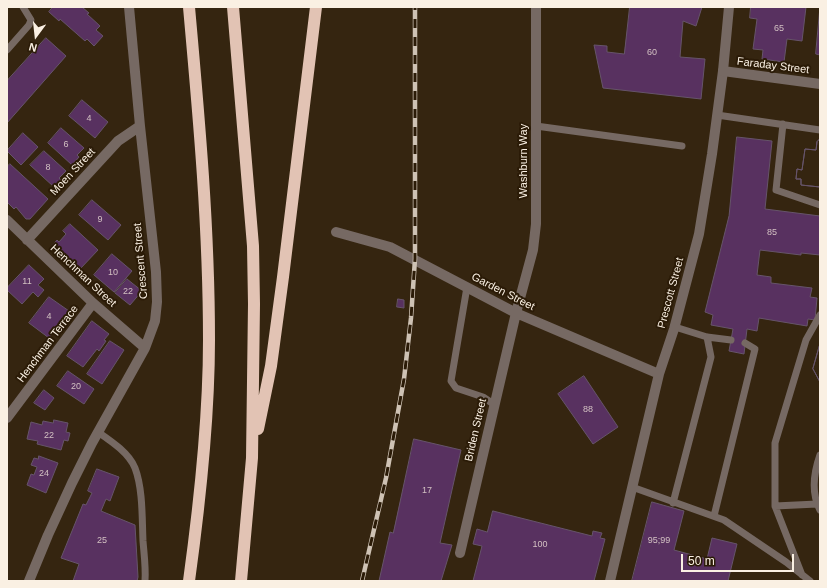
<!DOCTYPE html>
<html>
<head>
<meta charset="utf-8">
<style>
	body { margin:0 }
	#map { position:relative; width:827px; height:588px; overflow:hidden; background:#352510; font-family:Arial,sans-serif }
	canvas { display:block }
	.frame { position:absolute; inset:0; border:8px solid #faf0e3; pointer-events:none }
	.north { position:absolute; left:16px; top:16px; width:40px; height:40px; -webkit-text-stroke:3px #2b1b07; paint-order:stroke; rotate:195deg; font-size:11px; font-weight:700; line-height:16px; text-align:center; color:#faf0e3 }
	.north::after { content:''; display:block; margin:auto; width:14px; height:18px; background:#faf0e3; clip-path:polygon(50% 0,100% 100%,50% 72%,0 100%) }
	.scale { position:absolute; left:681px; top:554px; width:113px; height:18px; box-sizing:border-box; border:2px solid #faf0e3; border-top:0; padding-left:5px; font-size:12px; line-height:14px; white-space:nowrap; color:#faf0e3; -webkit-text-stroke:3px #2b1b07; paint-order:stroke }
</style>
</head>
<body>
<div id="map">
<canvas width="827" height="588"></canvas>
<div class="frame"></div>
<div class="north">N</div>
<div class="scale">50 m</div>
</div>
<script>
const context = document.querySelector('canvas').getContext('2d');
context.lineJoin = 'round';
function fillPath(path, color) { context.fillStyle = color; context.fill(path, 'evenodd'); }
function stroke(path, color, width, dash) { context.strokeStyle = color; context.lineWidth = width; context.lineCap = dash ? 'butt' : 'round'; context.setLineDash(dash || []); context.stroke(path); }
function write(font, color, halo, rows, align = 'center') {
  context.font = font + ' Arial,sans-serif'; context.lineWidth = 4; context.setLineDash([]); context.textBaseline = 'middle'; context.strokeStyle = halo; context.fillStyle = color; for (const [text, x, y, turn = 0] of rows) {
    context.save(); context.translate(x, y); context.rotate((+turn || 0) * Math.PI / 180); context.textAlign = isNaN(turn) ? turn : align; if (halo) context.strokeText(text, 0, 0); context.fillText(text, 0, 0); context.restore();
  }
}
const building = new Path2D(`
	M53,7H82L89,13L87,14L100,26L96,30L103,36L94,46L87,39L85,41L60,19L59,21L49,12Z
	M630,7H702L696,26L683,21L680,57L705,59L701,99L603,88L594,45L607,46V52L624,54Z
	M751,7H806L802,41L787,39L784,62L762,59L763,50L753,49L757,19L750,18Z
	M820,7V55L816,54Z
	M46,38L66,56L7,123V81Z
	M82,100L108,122L95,138L69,116Z
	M61,128L84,148L77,155L79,157L72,165L48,143Z
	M23,133L38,147L21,165L7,151Z
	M737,137L772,141L765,209L820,216V255L801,253V255L760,250L757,275L771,277V283L812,288L810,297L817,298L815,320L808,319L807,326L759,318L757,331L747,329L744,354L729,351L733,329L711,325L713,315L705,312L729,216Z
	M820,139V187L801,185V179H796L797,169L802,170L805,149L816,150L817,142Z
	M820,139V187L801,185V179H796L797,169L802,170L805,149L816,150L817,142Z
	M44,151L66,171L59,178L61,180L54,187L30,165Z
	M10,164L48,199L30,219H26L16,207L14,209L7,202V167Z
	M92,200L121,225L108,240L79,215Z
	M70,224L98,250L80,269L60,250L58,251L52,246L57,240L59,242L66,234L63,231Z
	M112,254L132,271L114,292L94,275Z
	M29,265L44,279L38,285L44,290L38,297L33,292L22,304L7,290V288Z
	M127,279L142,291L130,305L115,293Z
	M49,297L69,311L49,338L29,323Z
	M398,299L404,300V308L397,307Z
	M92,321L109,334L104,340L106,341L99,351L97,349L83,367L67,356Z
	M110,341L124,350L102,384L87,374Z
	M820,344V382L813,369Z
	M820,344V382L813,369Z
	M68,371L94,389L84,404L57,386Z
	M584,376L618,427L593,444L558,394Z
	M44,390L54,398L45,410L34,403Z
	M54,420L68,423L66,432L70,433L68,441L64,440L61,450L37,444L38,441L27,439L31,422L42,425L43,421L53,423Z
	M414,439L461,450L440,543L452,545L441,581H379L390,532L393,533Z
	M39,456L58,463L46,493L27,485L31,474L34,475L37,467L31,465L34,458L38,459Z
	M97,469L119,477L110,501L106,499L101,511L135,525L138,577L137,581H73L79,564L61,558L83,504L86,505L92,493L88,491Z
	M652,502L684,511L674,550L707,559L712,538L737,544L728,581H632Z
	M493,511L592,536L593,531L602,533L600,538L605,539L594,581H473L482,546L473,544L477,529L487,532Z`);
const service = new Path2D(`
	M7,50L29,25L31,20L23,7
	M717,115L820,130
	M783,124L776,190L820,205
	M536,126L682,146
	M467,287L451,381L456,388L483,397L495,405
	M675,327L707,337L731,340
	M98,432C111,441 129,453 135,468C143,489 142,519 143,541C144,554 146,568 145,581
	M820,455C814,472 811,493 820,510
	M632,487L724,520L786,562L810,581
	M673,503L711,357L707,337
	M775,506L817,504
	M714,516L755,349L745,343
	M802,575L775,506V443L806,340L820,315`);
const minor = new Path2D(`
	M7,220L93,303L145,348
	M336,232L390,247L516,313L659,374
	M27,240L118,141L140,126
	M7,418L93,303
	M460,553L516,313L533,250L536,224V7
	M29,581L48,535L72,483L92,443L145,348L155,321L157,302L156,272L140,126L129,7
	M610,581L659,374L674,329L699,234L712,154L723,71`);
const tertiary = new Path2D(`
	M729,7L723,71L820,84`);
const motorway = new Path2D(`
	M233,7L253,246L254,304L252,458L241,581
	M258,429L271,366L283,277L316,7
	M189,581C200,501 209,420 209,340C209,228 199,118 189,7`);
const rail = new Path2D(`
	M362,581L386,478L404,379L411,318L415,259V7`);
const numberNames = [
	["65",779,29],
	["60",652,53],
	["4",89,119],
	["6",66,145],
	["8",48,168],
	["9",100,220],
	["85",772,233],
	["10",113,273],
	["11",27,282],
	["22",128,292],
	["4",49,317],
	["20",76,387],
	["88",588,410],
	["22",49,436],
	["24",44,474],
	["17",427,491],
	["25",102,541],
	["95;99",659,541],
	["100",540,545]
];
const streetNames = [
	["Faraday Street",773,66,7],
	["Washburn Way",524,161,-90],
	["Moen Street",73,172,-47],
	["Crescent Street",141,261,-95],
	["Henchman Street",83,276,43],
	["Garden Street",503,292,27],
	["Prescott Street",671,293,-75],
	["Henchman Terrace",48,344,-53],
	["Briden Street",476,430,-77]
];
fillPath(building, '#583160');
stroke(building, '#66546a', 1);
stroke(service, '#766963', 7);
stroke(minor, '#766963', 10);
stroke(tertiary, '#766963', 10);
stroke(motorway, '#e2c3b4', 12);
stroke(rail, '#cec2b4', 4.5);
stroke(rail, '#2b1b07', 3, [9]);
write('9px', '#d2c0c2', null, numberNames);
write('11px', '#faf0e3', '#2b1b07', streetNames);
</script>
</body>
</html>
